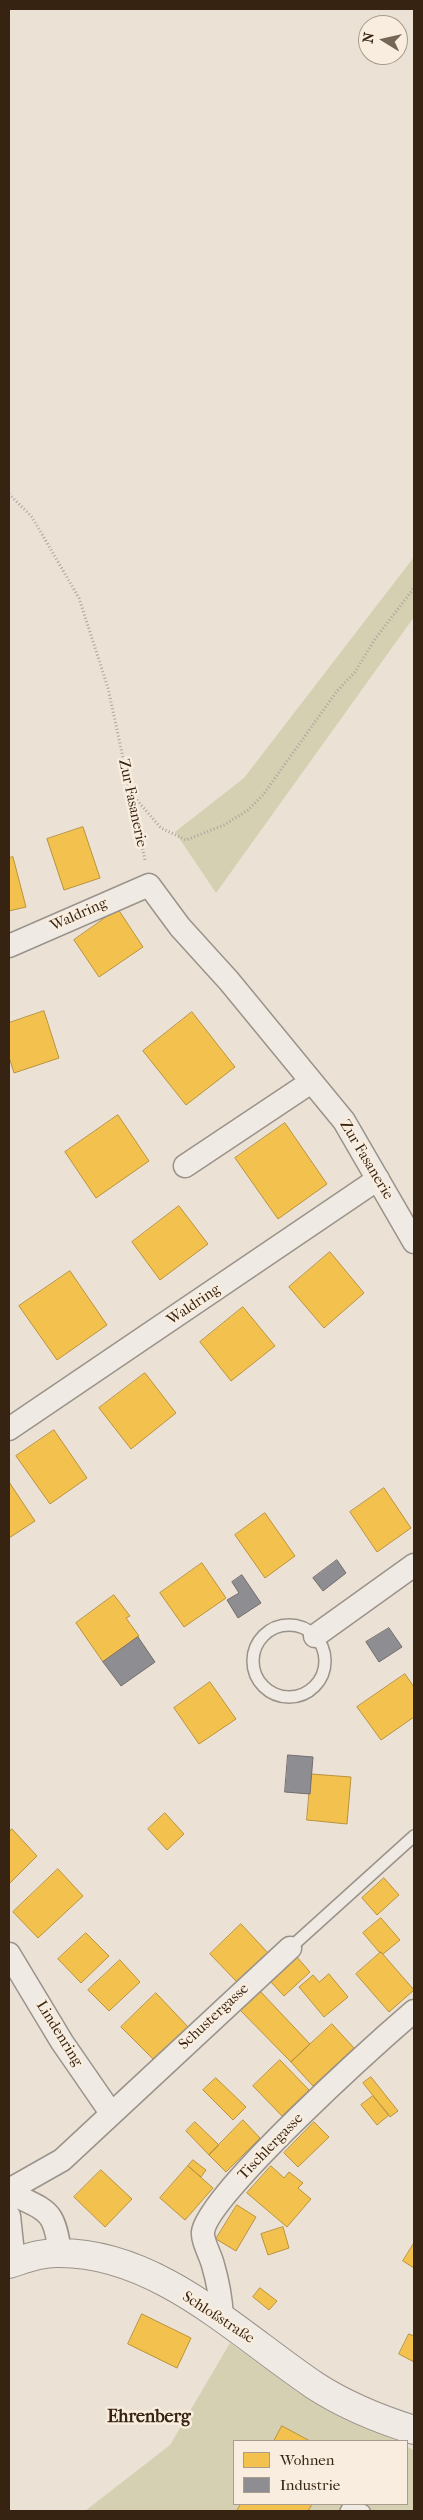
<!DOCTYPE html>
<html>
<head>
<meta charset="utf-8">
<style>
	body { margin:0 }
	#map { position:relative; width:423px; height:2520px; overflow:hidden; background:#ebe2d5; font-family:"IM FELL French Canon",serif }
	canvas { display:block }
	.frame { position:absolute; inset:0; border:10px solid #362312; pointer-events:none }
	.legend { position:absolute; left:233px; top:2440px; width:175px; height:65px; box-sizing:border-box; background:#f8edde; border:1px solid #aa9c8c; margin:0; padding:6px 9px; list-style:none; font-size:15px; color:#362312 }
	.legend li { display:flex; align-items:center; gap:10px; height:25px }
	.legend b { width:25px; border:1px solid #aa9c8c }
	.north { position:absolute; left:358px; top:15px; width:50px; height:50px; box-sizing:border-box; background:#f8edde; border:1px solid #aa9c8c; border-radius:50%; rotate:279deg; font-size:14px; font-weight:700; line-height:20px; text-align:center; color:#362312 }
	.north::after { content:''; display:block; margin:auto; width:18px; height:22px; background:#756656; clip-path:polygon(50% 0,100% 100%,50% 72%,0 100%) }
</style>
</head>
<body>
<div id="map">
<canvas width="423" height="2520"></canvas>
<div class="frame"></div>
<ul class="legend">
<li><b style="height:14px;background:#f2c14e"></b>Wohnen</li>
<li><b style="height:14px;background:#8d8d92"></b>Industrie</li>
</ul>
<div class="north">N</div>
</div>
<script>
const context = document.querySelector('canvas').getContext('2d');
context.lineJoin = 'round';
function fillPath(path, color) { context.fillStyle = color; context.fill(path, 'evenodd'); }
function stroke(path, color, width, dash) { context.strokeStyle = color; context.lineWidth = width; context.lineCap = dash ? 'butt' : 'round'; context.setLineDash(dash || []); context.stroke(path); }
function write(font, color, halo, rows, align = 'center') {
  context.font = font + ' "IM FELL French Canon",serif'; context.lineWidth = 5; context.setLineDash([]); context.textBaseline = 'middle'; context.strokeStyle = halo; context.fillStyle = color; for (const [text, x, y, turn = 0] of rows) {
    context.save(); context.translate(x, y); context.rotate((+turn || 0) * Math.PI / 180); context.textAlign = isNaN(turn) ? turn : align; if (halo) context.strokeText(text, 0, 0); context.fillText(text, 0, 0); context.restore();
  }
}
const green = new Path2D(`
	M414,557V617L216,893L175,832L244,778Z
	M230,2343L297,2392L396,2441H234V2504H407V2447L414,2450V2511H85L170,2445Z`);
const homes = new Path2D(`
	M83,827L100,878L64,890L47,839Z
	M13,857L26,907L9,911V858Z
	M118,909L143,947L99,977L74,940Z
	M44,1011L59,1058L14,1073L9,1057V1023Z
	M192,1012L235,1067L186,1105L143,1051Z
	M118,1115L149,1161L96,1198L65,1152Z
	M285,1123L327,1184L278,1219L235,1158Z
	M179,1206L208,1244L160,1280L132,1242Z
	M330,1252L364,1293L324,1328L289,1287Z
	M70,1271L107,1325L57,1360L19,1306Z
	M243,1307L275,1346L231,1381L200,1342Z
	M145,1373L176,1413L131,1449L99,1408Z
	M54,1430L87,1478L50,1504L16,1456Z
	M9,1482L35,1521L9,1538Z
	M384,1488L411,1528L377,1552L350,1512Z
	M265,1513L295,1556L265,1578L235,1535Z
	M202,1563L226,1598L184,1627L160,1593Z
	M114,1595L130,1616L126,1618L139,1636L103,1662L76,1623Z
	M405,1674L414,1687V1717L381,1740L357,1707Z
	M210,1682L236,1719L199,1744L174,1708Z
	M311,1774L351,1777L347,1824L307,1820Z
	M165,1813L184,1834L167,1850L148,1829Z
	M12,1829L37,1856L9,1884V1833Z
	M58,1869L83,1896L38,1938L13,1912Z
	M384,1878L399,1895L377,1915L362,1898Z
	M381,1918L400,1940L383,1954L381,1952L380,1953L363,1933Z
	M241,1924L268,1953L237,1982L210,1954Z
	M86,1933L109,1956L81,1983L58,1959Z
	M381,1952L414,1990L389,2012L356,1974Z
	M296,1956L310,1972L284,1996L270,1981Z
	M120,1960L140,1982L109,2011L88,1990Z
	M329,1974L348,1997L324,2017L299,1987L313,1975L319,1982Z
	M259,1990L310,2044L291,2062L239,2009Z
	M156,1993L190,2029L156,2062L121,2027Z
	M332,2024L354,2048L313,2086L291,2062Z
	M280,2060L309,2090L282,2116L253,2086Z
	M371,2077L398,2111L390,2117L363,2083Z
	M216,2078L246,2107L233,2120L203,2090Z
	M373,2096L389,2115L377,2125L361,2105Z
	M243,2120L260,2138L226,2172L209,2155Z
	M195,2122L219,2145L209,2155L186,2131Z
	M314,2122L329,2137L298,2167L284,2153Z
	M193,2160L206,2170L201,2177L188,2166Z
	M188,2166L213,2188L185,2220L160,2198Z
	M271,2166L284,2178L289,2172L303,2183L298,2188L311,2199L287,2227L247,2193Z
	M101,2170L132,2199L105,2227L74,2197Z
	M237,2205L256,2217L236,2251L216,2239Z
	M283,2227L289,2248L268,2255L261,2234Z
	M414,2243V2268L403,2261Z
	M260,2288L277,2301L269,2310L253,2297Z
	M142,2314L191,2338L177,2368L128,2344Z
	M409,2334L414,2336V2362L399,2354Z
	M282,2426L310,2441H274Z
	M241,2504H312L308,2511H237Z`);
const industry = new Path2D(`
	M337,1560L346,1573L323,1591L313,1578Z
	M242,1575L261,1603L238,1618L227,1600L239,1593L232,1582Z
	M389,1628L402,1647L379,1662L366,1642Z
	M138,1637L155,1662L121,1686L103,1662Z
	M288,1755L313,1757L310,1794L285,1792Z`);
const path = new Path2D(`
	M9,494L32,517L79,598L108,688L145,860
	M130,792L161,828L186,840L224,825L248,810L263,795L337,691L355,672L375,639L414,588`);
const service = new Path2D(`
	M253 1661a36 36 0 1 1 72 0a36 36 0 1 1-72 0Z
	M290,1948L414,1836
	M346,2511L350,2504L364,2511`);
const minor = new Path2D(`
	M9,946L149,885L180,927L229,981L344,1121L414,1242
	M185,1166L311,1082
	M9,1429L378,1179
	M315,1636L414,1565
	M9,1954L62,2042L111,2113
	M9,2190L62,2160L290,1948
	M9,2192C47,2212 54,2207 60,2253
	M9,2216L14,2263
	M222,2317C221,2299 218,2282 213,2265C211,2256 202,2241 203,2232C207,2195 378,2042 414,2011`);
const tertiary = new Path2D(`
	M9,2264C25,2259 42,2252 60,2253C158,2253 238,2334 314,2385C343,2404 382,2420 414,2430`);
const streetNames = [
	["Zur Fasanerie",132,803,78],
	["Waldring",79,915,-24],
	["Zur Fasanerie",366,1160,59],
	["Waldring",194,1305,-34],
	["Schustergasse",214,2017,-43],
	["Lindenring",59,2034,58],
	["Tischlergasse",271,2147,-46],
	["Schloßstraße",218,2318,33]
];
const quarterNames = [
	["Ehrenberg",149,2418]
];
fillPath(green, '#d4d0b1');
fillPath(homes, '#f2c14e');
stroke(homes, '#ba923c', 1);
fillPath(industry, '#8d8d92');
stroke(industry, '#736d6c', 1);
stroke(service, '#9b938a', 14);
stroke(minor, '#9b938a', 25);
stroke(tertiary, '#9b938a', 30);
stroke(path, '#aba69f', 3, [1, 2.5]);
stroke(service, '#efeae3', 11);
stroke(minor, '#efeae3', 22);
stroke(tertiary, '#efeae3', 28);
write('15px', '#362312', '#f8edde', streetNames);
write('bold 18px', '#362312', '#f8edde', quarterNames);
</script>
</body>
</html>
